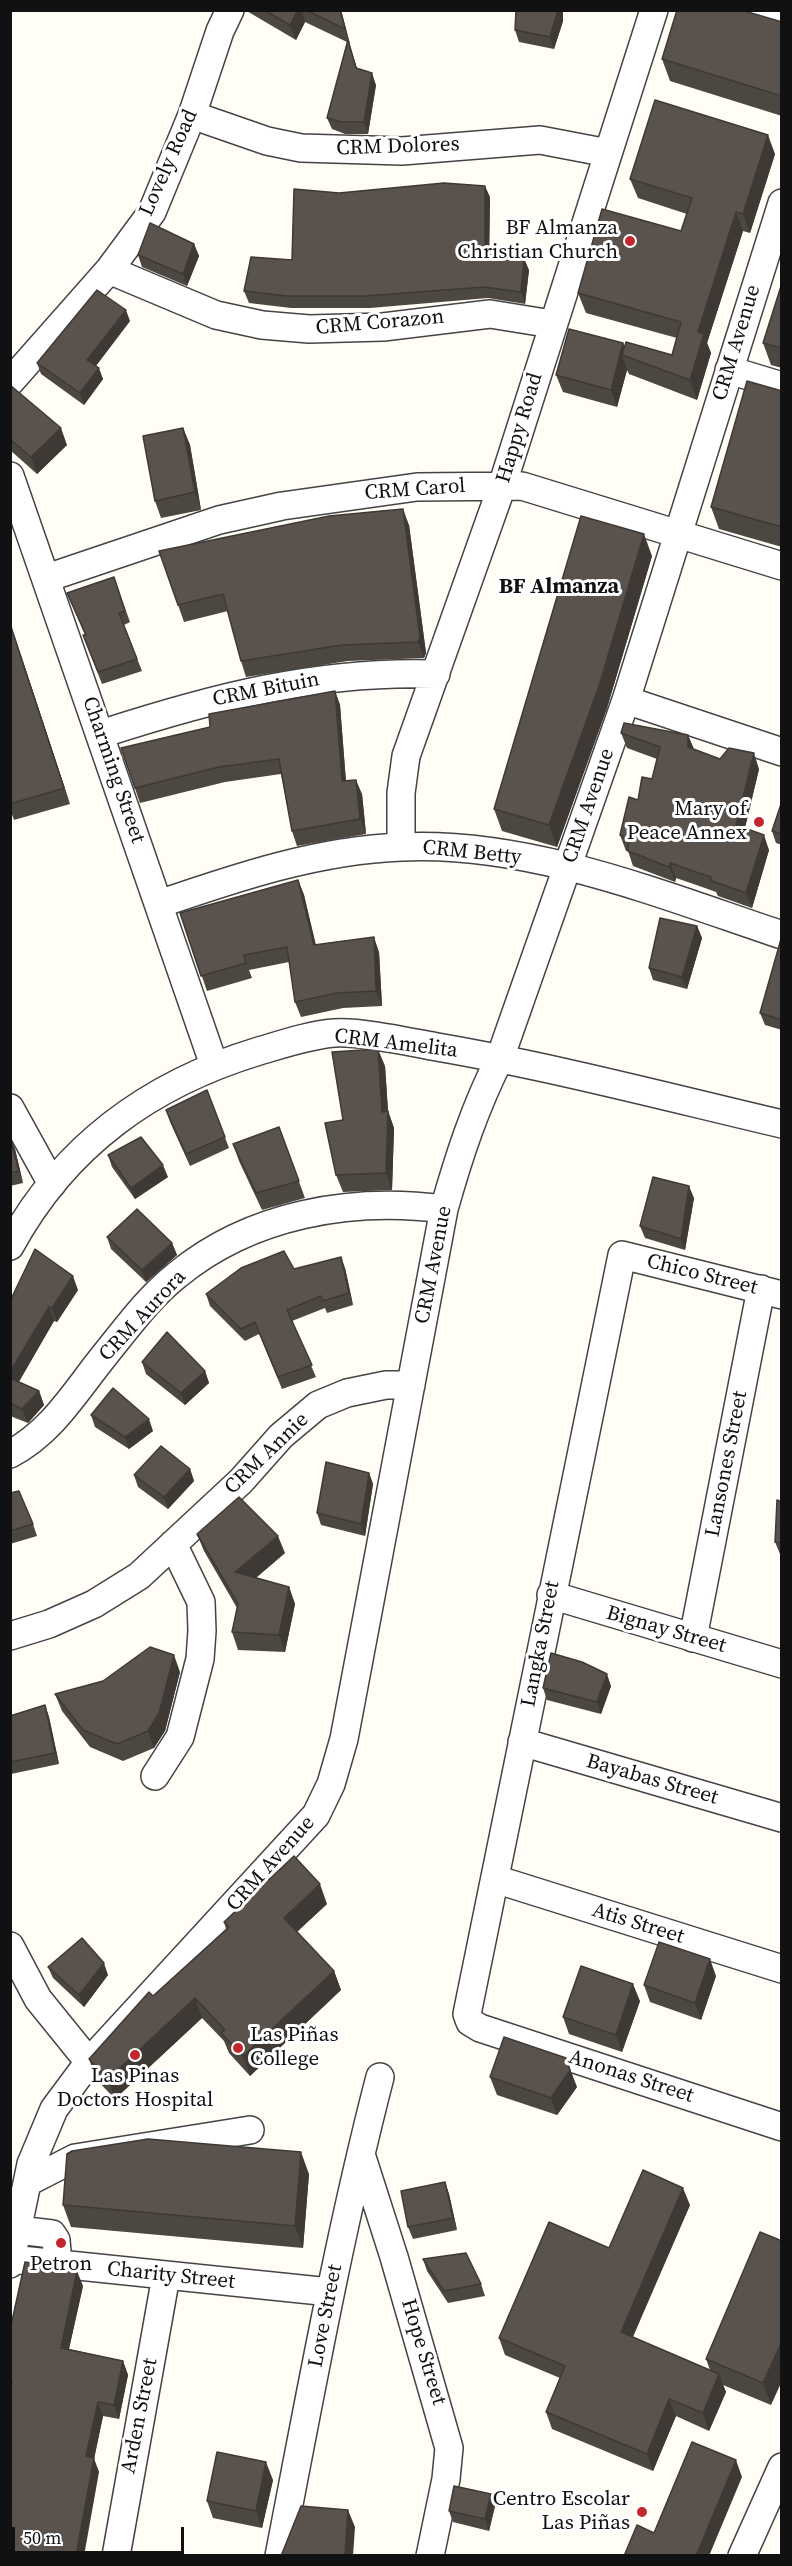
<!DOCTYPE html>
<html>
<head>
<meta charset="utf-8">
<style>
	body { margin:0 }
	#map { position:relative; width:792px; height:2566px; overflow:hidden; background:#fffdf5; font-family:"Source Serif 4",serif }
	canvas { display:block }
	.frame { position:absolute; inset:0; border:12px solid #111; pointer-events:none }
	.scale { position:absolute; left:12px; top:2527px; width:172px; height:27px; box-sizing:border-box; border:3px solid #111; border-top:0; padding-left:8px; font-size:18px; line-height:21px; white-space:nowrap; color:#111; -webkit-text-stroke:4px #fff; paint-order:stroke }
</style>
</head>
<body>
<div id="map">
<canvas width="792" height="2566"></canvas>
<div class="frame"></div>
<div class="scale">50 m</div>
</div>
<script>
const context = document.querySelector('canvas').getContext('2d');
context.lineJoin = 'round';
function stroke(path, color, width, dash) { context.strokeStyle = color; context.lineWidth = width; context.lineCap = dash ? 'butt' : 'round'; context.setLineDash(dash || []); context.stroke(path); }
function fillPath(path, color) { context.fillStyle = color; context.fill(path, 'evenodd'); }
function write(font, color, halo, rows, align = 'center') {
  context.font = font + ' "Source Serif 4",serif'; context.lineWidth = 6; context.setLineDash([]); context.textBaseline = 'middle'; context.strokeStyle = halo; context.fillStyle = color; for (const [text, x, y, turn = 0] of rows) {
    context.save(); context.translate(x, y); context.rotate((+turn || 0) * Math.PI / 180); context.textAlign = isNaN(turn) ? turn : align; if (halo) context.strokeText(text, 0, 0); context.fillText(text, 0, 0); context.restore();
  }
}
const minor = new Path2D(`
	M744,10L782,21
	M192,115L267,141L301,148L402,151L540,140L608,153
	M109,270L216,315L262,325L309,329L383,327L490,314L552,324
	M729,370L782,386
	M10,382L109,270L152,212L192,115L220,31L230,10
	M10,476L214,1065
	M47,578L219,520L282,506L417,487L522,486L782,566
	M626,700L782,752
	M101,734C212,698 318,670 436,674
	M401,847V793L406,756L502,486L654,10
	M159,904C238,877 318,850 402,847C530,841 662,895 782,935
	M10,1108L52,1184
	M10,1246C65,1145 150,1084 259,1051C283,1044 309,1035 334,1033C360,1031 410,1042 437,1047C553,1067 667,1097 782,1124
	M782,1295L622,1255L467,2014L470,2022L480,2028L782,2127
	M10,1454C52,1432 75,1392 104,1356C126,1329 149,1297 177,1275C251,1214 351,1197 444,1209
	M551,1595L782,1664
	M10,1636L49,1624L94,1604L139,1576L241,1481L281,1436L318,1405L347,1393L386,1385H411
	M693,1638L761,1289
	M522,1742L782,1818
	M155,1776L180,1737L200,1659L202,1631L201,1602L173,1544
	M495,1879L782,1969
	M10,1946L38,1999L89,2062
	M361,2154L394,2257L449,2448L446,2479L430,2556
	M28,2182L75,2158L250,2130
	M18,2230L52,2234L56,2240L58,2264
	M11,2259L330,2292
	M10,2264L31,2164L54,2109L89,2062L316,1815L331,1784L344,1739L444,1209C459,1156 475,1107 500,1058L626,700L782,203
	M116,2556L166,2276
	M279,2556C310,2396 339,2235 380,2077
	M742,2556L782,2467`);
const wall = new Path2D(`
	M245,10H341L350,44L349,43L357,68L376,85L368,134H345L332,129L327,118L347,42L305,22L296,40Z
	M563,21L554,49L519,42L515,30Z
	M782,22V116L670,81L662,59Z
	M775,154L750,233L743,231L707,343L711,353L697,400L629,374L627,370L617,407L563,392L556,375L623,343L624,346L672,355L677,338L586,313L578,293L681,231L687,214L638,198L630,179Z
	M339,193L490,197L489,254L529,270L525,304L488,298L370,308H291L249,303L244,291L292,260Z
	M194,244L199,256L187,286L142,267L138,255Z
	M782,283V368L771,365L763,343Z
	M130,321L96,366L103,379L84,405L41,374L37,363Z
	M10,385L67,445L37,474L10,450Z
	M782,391V547L719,529L711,507Z
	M183,428L190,445L201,510L161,518L155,501Z
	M409,525L426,653L424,658L348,661L246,677L241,661L228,611L184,622L159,551Z
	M652,556L607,708L557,847L502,831L494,809Z
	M114,577L130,622L124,625L142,671L102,684L83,635H85L67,593Z
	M10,622L70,804L14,820L10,809Z
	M335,691L340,705L346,781L362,794L366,834L297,846L292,831L281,774L225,782L140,803L121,748L210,727Z
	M621,733L688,735L694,749L720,759L759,769L745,828L769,850L752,908L718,896L716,892L705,888L676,878L675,882L633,866L628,851H626L620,835L638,800L652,779L657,759L627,748Z
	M782,801V845L776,843L772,831Z
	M298,880L304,895L316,945L379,952L382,1006L343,1008L301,1017L295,1002L289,962L249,970L252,978L207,991L180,913Z
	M697,926L702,938L687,989L653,980L649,968Z
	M782,938V1030L765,1025L760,1013Z
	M385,1066L388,1111L394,1128L392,1190L343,1192L336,1175L343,1120Z
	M207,1090L229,1148L190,1166L170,1122L166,1110Z
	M279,1127L305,1198L262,1210L239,1161L233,1144Z
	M10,1137L15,1149L23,1183L10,1186Z
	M108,1155L168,1177L135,1199L112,1167Z
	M694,1198L685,1250L645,1238L640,1226Z
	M107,1237L172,1243L177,1255L146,1282L111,1249Z
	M345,1268L353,1305L327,1313L325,1308L292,1321L316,1377L282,1389L259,1334L245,1341L210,1306L206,1294Z
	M78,1290L57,1322L54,1321L19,1382L39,1391L44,1405L28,1423L10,1416V1296L12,1297Z
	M142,1362L205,1371L209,1383L185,1405L146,1374Z
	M91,1415L153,1431L129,1449L95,1427Z
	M190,1469L194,1481L168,1509L138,1487L134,1475Z
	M369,1473L373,1484L365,1536L321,1525L317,1513Z
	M10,1493L33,1524L37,1536L10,1544Z
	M782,1502V1554H780L775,1542Z
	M197,1534L285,1553L255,1578L289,1587L295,1604L285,1652L238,1650L232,1632L237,1608L204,1551Z
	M180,1672L165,1731L154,1748L123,1761L90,1747L62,1711L55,1694Z
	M611,1686L601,1714L547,1700L543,1688Z
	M45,1705L49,1717L59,1764L11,1774L10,1716Z
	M327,1904L297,1932L334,1971L341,1990L250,2076L229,2053L224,2041L202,2018L115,2099L96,2079L89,2059L153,1996L226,1929L224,1922Z
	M48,1967L108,1975L84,2007L53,1978Z
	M716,1976L701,2020L650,2002L644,1985Z
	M640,2001L622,2052L569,2034L563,2017Z
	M490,2077L577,2087L557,2115L497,2095Z
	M309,2174L303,2248L71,2227L63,2205Z
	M445,2182L449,2194L457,2230L413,2239L408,2227Z
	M690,2205L633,2337L710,2370L706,2359L760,2232L771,2405L723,2385L726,2392L709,2431L676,2416L653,2471L552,2429L546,2412L560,2378L505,2355L499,2338L609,2248Z
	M423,2259L481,2284L485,2296L448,2303L427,2271Z
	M83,2286L69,2349L123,2361L128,2375L119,2419L103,2416L94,2459L99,2472L10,2556V2330Z
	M273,2480L262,2528L213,2518L207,2501Z
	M491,2494L495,2506L489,2531L453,2522L449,2511Z`);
const shadedWall = new Path2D(`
	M298,10H301L305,22L296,40L290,25Z
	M340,10H341L350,44L345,29Z
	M558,10H563V21L554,49L550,37Z
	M372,73L376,85L368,134L364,122Z
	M768,135L775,154L750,233L743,214Z
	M485,186L490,197L489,266L485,254Z
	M736,212L743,231L707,343L711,353L697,400L690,380L698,332Z
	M194,244L199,256L187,286L183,274Z
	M524,258L529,270L525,304L521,292Z
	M126,310L130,321L91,372L87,360Z
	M623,343L628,357L622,355L627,370L617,407L611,390Z
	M99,368L103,379L84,405L80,393Z
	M61,428L67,445L37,474L31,457Z
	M183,428L190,445L201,510L195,492Z
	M403,509L409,525L426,653L424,658L418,642Z
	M644,534L652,556L607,708L557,847L549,825Z
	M10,622L70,804L64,788Z
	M335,691L340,705L347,796L342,781Z
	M688,735L694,750L688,747Z
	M754,753L759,769L742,840L736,825Z
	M356,780L362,794L366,834L360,819Z
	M764,835L769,850L752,908L746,893Z
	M670,863L676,878L675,882L669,867Z
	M298,880L304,895L319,960L314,945Z
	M697,926L702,938L687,989L682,977Z
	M374,937L379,952L382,1006L376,991Z
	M378,1049L385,1066L388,1111L394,1128L392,1190L386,1173Z
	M10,1137L15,1149L23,1183L19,1171Z
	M163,1165L168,1177L135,1199L131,1188Z
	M689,1186L694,1198L685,1250L681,1239Z
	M172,1243L177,1255L146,1282L142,1270Z
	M341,1257L345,1268L353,1305L349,1293Z
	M73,1276L78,1290L57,1322L52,1308Z
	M49,1307L54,1321L13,1391L10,1384V1372Z
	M205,1371L209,1383L185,1405L181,1393Z
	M39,1391L44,1405L28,1423L22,1409Z
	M149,1419L153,1431L129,1449L125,1437Z
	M190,1469L194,1481L168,1509L164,1497Z
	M369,1473L373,1484L365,1536L361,1524Z
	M278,1536L285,1553L242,1590L235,1572Z
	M289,1587L295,1604L285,1652L279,1635Z
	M174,1655L180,1672L165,1731L154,1748L148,1731Z
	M607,1674L611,1686L601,1714L597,1702Z
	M45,1705L49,1717L59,1764L55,1753Z
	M320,1884L327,1904L291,1937L284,1918Z
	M710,1959L716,1976L701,2020L695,2003Z
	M104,1963L108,1975L84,2007L79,1995Z
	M334,1971L341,1990L250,2076L243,2056Z
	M633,1984L640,2001L622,2052L616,2035Z
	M195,1998L202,2018L115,2099L108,2079Z
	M566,2058L577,2087L557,2115L551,2098Z
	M301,2152L309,2174L303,2248L295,2226Z
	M445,2182L449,2194L457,2230L453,2218Z
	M683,2188L690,2205L627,2349L621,2332Z
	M77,2271L83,2286L66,2362L61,2348Z
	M782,2341V2381L771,2405L763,2383Z
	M123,2361L128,2375L119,2419L114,2405Z
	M719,2374L726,2392L709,2431L703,2413Z
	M669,2399L676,2416L653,2471L647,2454Z
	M98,2402L103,2416L94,2459L99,2472L84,2556H76L86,2456Z
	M736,2460L742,2477L709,2556H696Z
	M266,2462L273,2480L262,2528L256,2511Z
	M491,2494L495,2506L489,2531L485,2519Z
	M348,2510L355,2527L353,2556H345Z`);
const building = new Path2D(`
	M264,10H298L290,25Z
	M306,10H340L345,29Z
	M516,10H558L550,37L515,30Z
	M677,10H741L782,22V96L662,59Z
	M348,40L356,68L372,73L364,122H341L327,118Z
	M655,100L768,135L743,214L736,212L698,332L704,334L690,380L622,355L626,342L672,355L681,322L578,293L602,209L681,231L692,198L630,179Z
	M444,183L485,186V254L524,258L521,292L484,287L366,296H287L244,291L251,257L292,260L294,189L339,193Z
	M150,223L194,244L183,274L138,255Z
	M782,283V348L763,343Z
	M97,290L126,310L87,360L99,368L80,393L37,363Z
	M569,329L623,343L611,390L556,375Z
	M747,381L782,391V527L711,507Z
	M10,385L61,428L31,457L10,439Z
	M183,428L195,492L155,501L143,436Z
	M403,509L420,637L418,642L342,645L241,661L223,594L178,605L159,551L329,516Z
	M581,516L644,534L599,686L549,825L494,809Z
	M114,577L125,611L119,613L137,659L98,672L83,635H86L67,593Z
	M10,624L64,788L10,804Z
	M335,691L342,781L356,780L360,819L292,831L279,759L219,767L135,788L121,748L210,727L209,714Z
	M624,723L688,735V747L720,759L729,748L754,753L736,825L764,835L746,893L712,881L711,877L699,873L670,863L669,867L628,851L629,839L620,835L629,797L638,800L642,777L652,779L660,747L621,733Z
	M782,801V834L772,831Z
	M298,880L314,945L374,937L376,991L337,993L295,1002L287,947L244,955L246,963L201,976L180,913Z
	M660,918L697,926L682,977L649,968Z
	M782,938V1020L760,1013L781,939Z
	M378,1049L382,1112L388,1111L386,1173L336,1175L325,1123L343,1120L332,1052Z
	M207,1090L225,1137L186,1154L166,1110Z
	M279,1127L299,1181L256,1193L233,1144Z
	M10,1137L19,1171L10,1173Z
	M141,1137L163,1165L131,1188L108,1155Z
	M653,1177L689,1186L681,1239L640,1226Z
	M137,1209L172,1243L142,1270L107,1237Z
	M35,1249L73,1276L52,1308L49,1307L10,1372V1296L12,1297Z
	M284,1251L294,1269L341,1257L349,1293L323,1301L321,1296L287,1310L312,1365L278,1377L255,1322L241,1329L206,1294L241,1268Z
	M167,1332L205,1371L181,1393L142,1362Z
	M10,1378L39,1391L22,1409L10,1403Z
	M113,1388L149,1419L125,1437L91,1415Z
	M161,1446L190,1469L164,1497L134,1475Z
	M326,1462L369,1473L361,1524L317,1513Z
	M19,1491L33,1524L10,1531V1493Z
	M239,1497L278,1536L235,1572L289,1587L279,1635L232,1632L238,1604L197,1534Z
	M777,1500L782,1502V1543L775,1542Z
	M150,1647L174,1655L159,1713L148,1731L117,1744L83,1730L55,1694L103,1681Z
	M551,1653L582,1662L607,1674L597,1702L543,1688Z
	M45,1705L55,1753L10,1762V1716Z
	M294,1856L320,1884L284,1918L334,1971L243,2056L221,2033L225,2030L195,1998L108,2079L89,2059L149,1992L153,1996L229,1927L224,1922Z
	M82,1938L104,1963L79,1995L48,1967Z
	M659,1942L710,1959L695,2003L644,1985Z
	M581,1966L633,1984L616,2035L563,2017Z
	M504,2037L566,2058L570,2070L551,2098L490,2077Z
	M148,2139L301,2152L295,2226L63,2205L67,2154L72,2151Z
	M643,2170L683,2188L621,2332L719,2374L703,2413L669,2399L647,2454L546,2412L565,2366L499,2338L549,2222L609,2248Z
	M445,2182L453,2218L408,2227L401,2191Z
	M760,2232L782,2241V2341L763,2383L706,2359Z
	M466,2253L481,2284L444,2291L423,2259Z
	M25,2262L77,2271L61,2348L123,2361L114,2405L98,2402L86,2456L94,2458L76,2555L78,2556H10V2392L12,2382H10V2330Z
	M692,2442L736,2460L696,2556H624L637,2525L654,2533Z
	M217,2452L266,2462L256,2511L207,2501Z
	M454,2486L491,2494L485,2519L449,2511Z
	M301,2506L348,2510L345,2556H281Z`);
const markers = [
	[630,241,6,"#c4262e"],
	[759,822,6,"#c4262e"],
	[238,2048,6,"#c4262e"],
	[135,2055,6,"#c4262e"],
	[61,2243,6,"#c4262e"],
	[642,2512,6,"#c4262e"]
];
const streetNames = [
	["CRM Dolores",398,147,-2],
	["Lovely Road",169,163,-66],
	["CRM Corazon",380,323,-5],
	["CRM Avenue",737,343,-73],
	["Happy Road",520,428,-73],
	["CRM Carol",415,490,-4],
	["CRM Bituin",266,690,-11],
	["Charming Street",113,770,71],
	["CRM Avenue",589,806,-71],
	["CRM Betty",472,853,6],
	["CRM Amelita",396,1044,7],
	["CRM Avenue",434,1265,-79],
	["Chico Street",702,1275,14],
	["CRM Aurora",143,1316,-47],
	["CRM Annie",267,1454,-44],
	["Lansones Street",727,1464,-79],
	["Bignay Street",666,1630,16],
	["Langka Street",541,1644,-79],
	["Bayabas Street",652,1780,16],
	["CRM Avenue",271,1864,-48],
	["Atis Street",638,1924,17],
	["Anonas Street",631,2077,18],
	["Charity Street",171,2276,6],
	["Love Street",326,2316,-79],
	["Hope Street",423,2352,73],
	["Arden Street",140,2416,-79]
];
const poiNames = [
	["BF Almanza",618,229],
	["Christian Church",618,253],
	["Mary of",747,810],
	["Peace Annex",747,834],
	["Las Piñas",250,2036,"left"],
	["College",250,2060,"left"],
	["Las Pinas",135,2077,"center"],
	["Doctors Hospital",135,2101,"center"],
	["Petron",61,2265,"center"],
	["Centro Escolar",630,2500],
	["Las Piñas",630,2524]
];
const neighbourhoodNames = [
	["BF Almanza",559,587]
];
stroke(minor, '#444', 30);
stroke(minor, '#fff', 27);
fillPath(wall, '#4d4742');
fillPath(shadedWall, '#3f3936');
fillPath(building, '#5a524d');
stroke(building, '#3f3936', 1.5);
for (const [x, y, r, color] of markers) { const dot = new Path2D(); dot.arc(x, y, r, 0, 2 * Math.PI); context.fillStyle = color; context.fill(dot); stroke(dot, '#fff', 2); }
write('21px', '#111', '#fff', streetNames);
write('21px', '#111', '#fff', poiNames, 'right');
write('bold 22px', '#111', '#fff', neighbourhoodNames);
</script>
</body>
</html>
